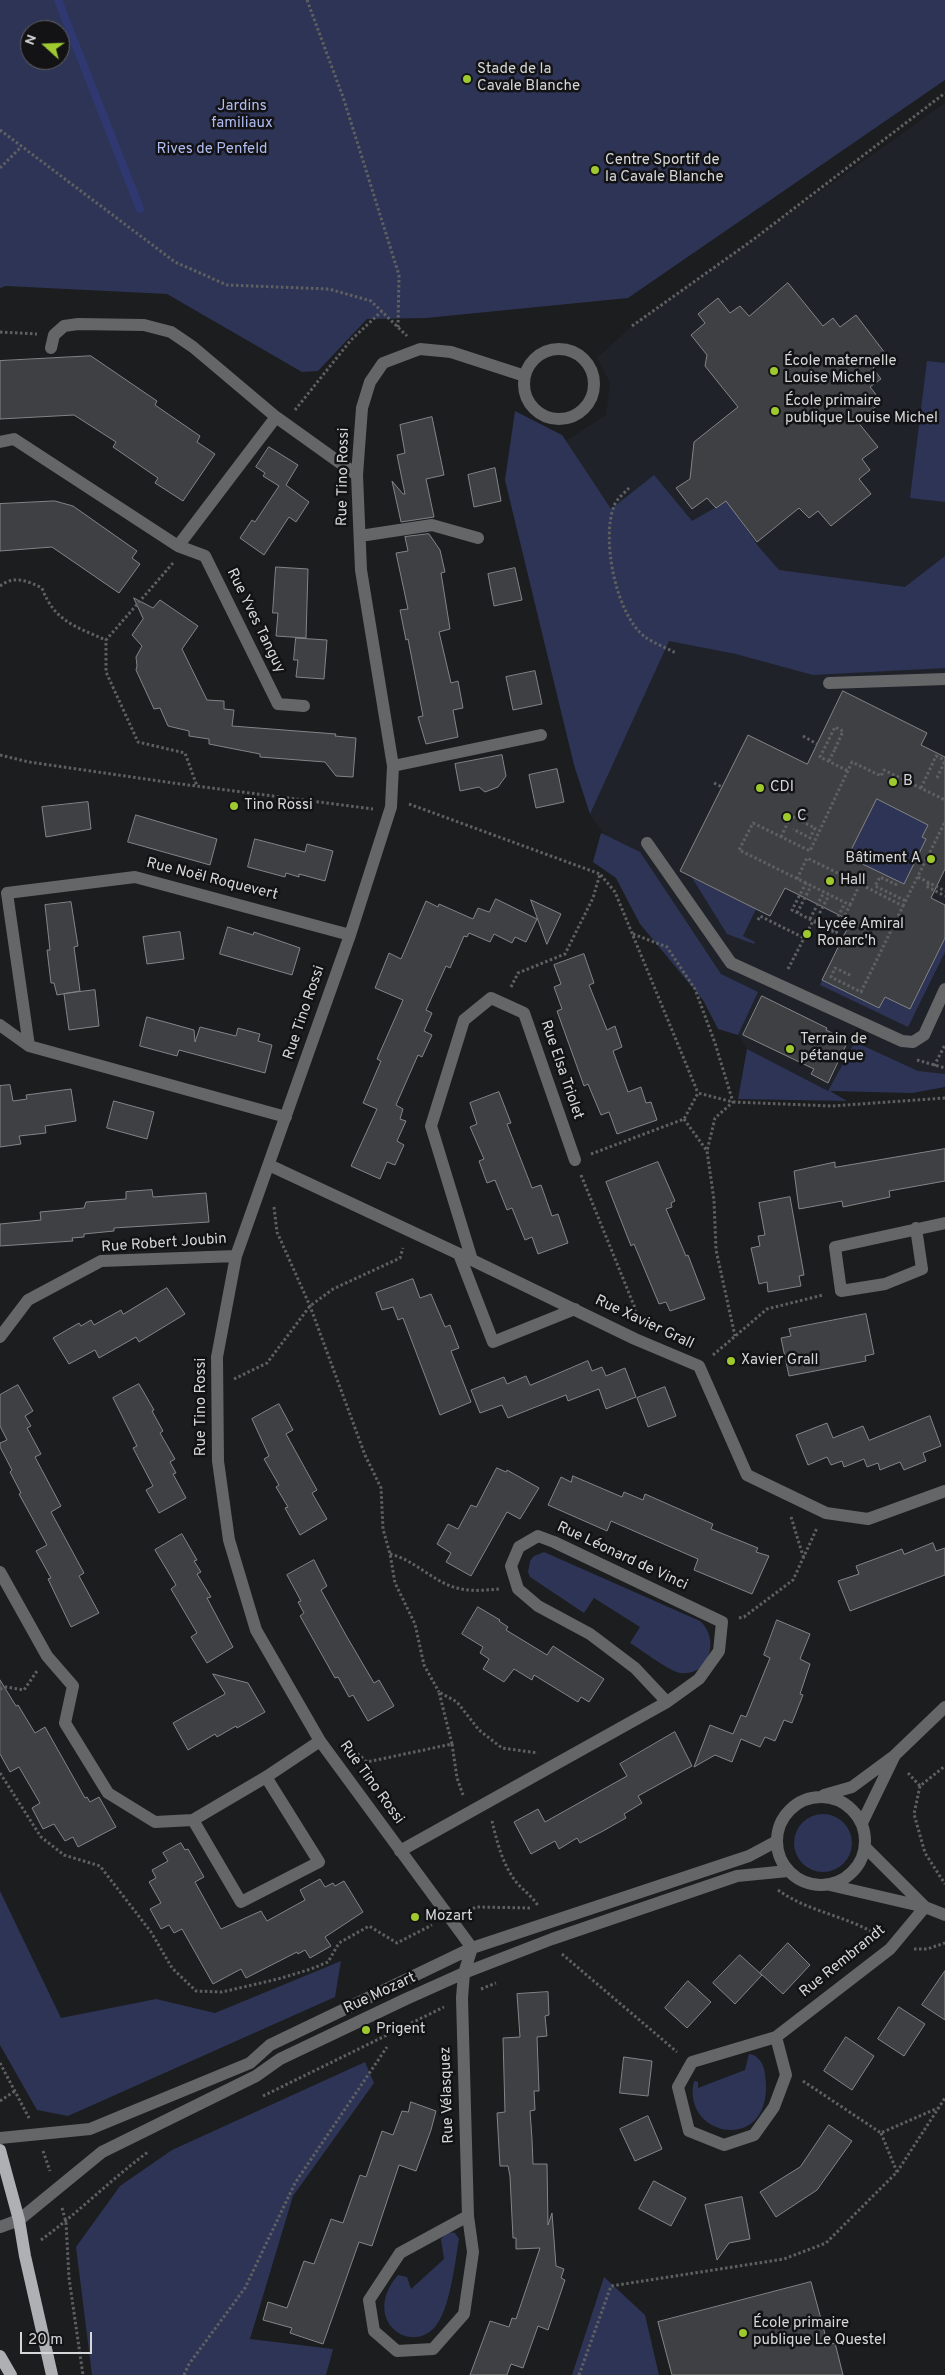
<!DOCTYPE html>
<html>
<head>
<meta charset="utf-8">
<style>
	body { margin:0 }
	#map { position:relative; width:945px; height:2375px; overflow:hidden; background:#1c1d1f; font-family:Overpass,sans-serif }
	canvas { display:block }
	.north { position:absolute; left:20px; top:20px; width:50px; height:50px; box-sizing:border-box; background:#131316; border:1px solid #616164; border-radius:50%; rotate:290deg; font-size:14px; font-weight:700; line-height:20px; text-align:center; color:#d6d7d8 }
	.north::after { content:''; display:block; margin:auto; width:18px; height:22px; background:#9eca2f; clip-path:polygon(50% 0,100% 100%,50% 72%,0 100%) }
	.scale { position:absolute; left:20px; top:2332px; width:72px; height:22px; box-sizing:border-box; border:2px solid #d6d7d8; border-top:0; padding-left:6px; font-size:15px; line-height:18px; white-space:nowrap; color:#d6d7d8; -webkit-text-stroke:4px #131316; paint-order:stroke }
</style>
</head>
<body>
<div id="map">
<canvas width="945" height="2375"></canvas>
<div class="north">N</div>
<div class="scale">20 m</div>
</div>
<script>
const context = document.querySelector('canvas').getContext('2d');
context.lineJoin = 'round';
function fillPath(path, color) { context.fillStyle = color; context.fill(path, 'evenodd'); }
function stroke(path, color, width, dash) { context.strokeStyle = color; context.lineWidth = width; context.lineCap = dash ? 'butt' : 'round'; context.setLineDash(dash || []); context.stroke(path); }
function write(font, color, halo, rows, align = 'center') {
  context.font = font + ' Overpass,sans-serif'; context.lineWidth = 5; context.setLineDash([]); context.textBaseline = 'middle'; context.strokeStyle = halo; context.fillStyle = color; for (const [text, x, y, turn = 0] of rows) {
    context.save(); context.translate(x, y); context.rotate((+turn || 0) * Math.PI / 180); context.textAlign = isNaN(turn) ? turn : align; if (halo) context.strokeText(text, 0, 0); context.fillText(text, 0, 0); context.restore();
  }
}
const built = new Path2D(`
	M945,103V556L849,632L945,642V1087L912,1093L774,1089L590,814L574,765L505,480L606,415L610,383L597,358L632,326Z`);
const green = new Path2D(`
	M0,0H945V80L628,298L426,318L367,319L318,371L302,372L167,294L6,286L0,288ZM30,30H60V60H30Z
	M927,361L945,363V502L910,498Z
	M515,411L562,435L611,509L654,475L692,521L727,501L758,546L779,570L905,587L945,556V668L813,675L736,654L669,641L590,814L574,765L505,480Z
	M877,799L928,825L922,837L926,839L904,885L848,857Z
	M601,833L640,852L721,974L758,992L738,1035L718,1029L703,1000L640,924L616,878L593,862Z
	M691,876L756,909L743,936L755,942L754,944L727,934Z
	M945,938V952L908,1027L820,985L822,980L879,1008L885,997L910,1009Z
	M855,1042L918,1071L945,1074V1087L912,1093L830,1091L847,1101L738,1099L747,1049L828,1091Z
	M544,1552L700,1621C720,1638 710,1677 680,1673C667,1670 642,1650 630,1643L640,1627L594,1598L584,1613L530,1577L528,1572L530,1561L534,1556Z
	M794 1843a29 29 0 1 1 58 0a29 29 0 1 1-58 0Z
	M0,1891L61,2018L156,1999L215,2013L341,1961L335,1997L68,2116L37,2110L0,2045Z
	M749,2054C759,2055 764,2065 765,2074C777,2156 680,2139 694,2081L698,2082V2088L745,2070Z
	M365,2062L374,2083L293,2196L250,2339L333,2349L326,2375H92L76,2247L120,2186L172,2150Z
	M447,2232L455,2233L459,2239C455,2262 450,2311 434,2328C408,2355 361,2318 398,2275L407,2277L411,2289L444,2259L441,2239Z
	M604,2277L645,2315L659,2375H572Z`);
const stream = new Path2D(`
	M58,0L140,209`);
const building = new Path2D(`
	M788,283L823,326L833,318L840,327L856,315L888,357L873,368L881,379L870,387L882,402L857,421L878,447L862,459L870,470L859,479L871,494L831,526L818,511L809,518L799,508L757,542L726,501L716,508L707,498L692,509L676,488L690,479L694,442L738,407L705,366L707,355L691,335L705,323L698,314L718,298L730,313L740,306L749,316Z
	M91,356L157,401L155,405L200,436L197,442L215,454L183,501L155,483L158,478L113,447L116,442L74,415L0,419V361Z
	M432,417L444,475L426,479L434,517L401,522L392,481L403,494H405L397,455L405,453L400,425Z
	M269,447L298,465L286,485L309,502L296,522L289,517L264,555L240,538L252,520L255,522L279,486L263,476L265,473L256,467Z
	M495,468L501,501L474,507L468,475Z
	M55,501L73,506L137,551L132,558L140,564L119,593L52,547L0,551V504Z
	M429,534L440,550L445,572L441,573L450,629L439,632L451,683L458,681L463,708L453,710L458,737L426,744L418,717L423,716L408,639L406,640L400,610L408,609L396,553L408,551L405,537Z
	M276,567L308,569L306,638L276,636L278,613H273Z
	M515,568L522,600L494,606L488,574Z
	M134,598L153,608L160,600L198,626L182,649L207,700L224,701V709L234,710L232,726L336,734L335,736L356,738L353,777L336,776L325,762L260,757V754L209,744V739L189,736V731L168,726L160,708L154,709L136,670L137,666L136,657L142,646L132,635L143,619Z
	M296,638L327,640L324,679L296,677L298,660H294Z
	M535,671L542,704L513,710L506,677Z
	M843,691L927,733L921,745L945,757V869L931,898L945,905V938L910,1009L885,997L879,1008L822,980L851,921L785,888L770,916L680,871L748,735L807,764ZM877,799L928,825L922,837L926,839L904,884L848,857Z
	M502,755L506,776L498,787L485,792L479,787L460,791L455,764Z
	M557,769L564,802L536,808L529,775Z
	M88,802L91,829L46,837L42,807Z
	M136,815L217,839L210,865L128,842Z
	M255,839L305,852L307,844L333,851L325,881L299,874V877L286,873L285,877L248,867Z
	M496,899L537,919L526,942L515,937L512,943L494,934L490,942L469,933L467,937L464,936L450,968L446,966L426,1010L432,1013L424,1031L432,1035L422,1057L418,1055L396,1105L403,1109L400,1119L406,1121L397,1141L404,1145L395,1165L387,1162L380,1179L351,1166L377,1109L363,1103L381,1061L377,1059L403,1000L375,988L389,953L401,959L426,901L438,907L439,904L473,919L478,908L489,912Z
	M531,900L561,914L547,944Z
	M71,902L78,946L74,947L80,991L57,995L54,983H51L47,950H50L45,905Z
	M228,927L253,935L254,932L300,948L292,975L220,954Z
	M180,932L184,959L147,964L143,937Z
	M584,954L594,983L589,985L607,1030L615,1026L622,1047L613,1051L628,1092L641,1087L646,1103L651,1102L657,1120L617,1134L609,1112L601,1115L588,1084L584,1086L557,1011L562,1009L554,987L561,984L554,965Z
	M95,990L99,1026L69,1030L64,994Z
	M762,996L827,1028L826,1030L848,1041L828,1083L811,1074L814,1069L743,1035Z
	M147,1017L194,1030L195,1042L200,1027L236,1036L238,1028L260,1034L258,1041L272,1045L265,1073L179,1050L177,1056L140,1046Z
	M10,1085L13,1101L27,1099L26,1095L71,1089L76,1121L45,1126L46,1133L19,1136L21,1144L0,1147V1086Z
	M499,1092L511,1123L507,1124L532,1188L541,1185L552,1216L558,1214L568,1243L538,1254L532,1237L525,1240L512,1208L507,1210L495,1180L487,1183L479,1161L484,1159L470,1127L477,1124L470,1103Z
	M114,1101L154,1112L147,1139L107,1128Z
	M945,1149V1181L889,1191L890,1197L843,1207L842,1201L799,1209L794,1171L835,1162V1167Z
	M658,1162L675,1201L671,1203L672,1207L666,1209L686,1256L688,1255L705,1299L670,1311L666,1302L659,1304L634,1244L631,1246L606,1182Z
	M152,1190L153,1197L206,1193L209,1222L114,1228V1231L84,1234V1237L72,1238L73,1241L0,1246V1224L41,1220L40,1212L84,1208L86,1202L126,1199V1192Z
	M790,1197L804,1275L799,1276L801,1286L768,1292L767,1282L759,1284L751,1248L760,1246L758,1236L765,1235L759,1203Z
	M413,1279L420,1298L431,1294L445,1327L450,1325L459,1348L451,1351L471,1402L440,1415L403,1318L398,1320L393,1307L382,1310L376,1293Z
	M167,1288L185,1314L139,1342L136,1337L99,1358L95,1350L69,1364L53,1338L79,1323L81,1326L91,1320L94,1325L121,1310L123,1314Z
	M866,1314L874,1354L865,1356L866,1361L789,1376L781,1338L791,1336L789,1329Z
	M588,1361L592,1371L602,1367L606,1376L625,1368L636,1397L606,1409L599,1389L568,1401L566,1395L508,1418L502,1405L480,1413L471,1390L504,1377L507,1384L526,1376L530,1385Z
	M139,1384L154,1410L152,1411L163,1431L160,1433L175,1459L170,1462L176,1473L173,1474L186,1498L159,1513L146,1490L153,1486L133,1448L137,1446L113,1398Z
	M18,1385L33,1411L25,1416L31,1426L27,1428L41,1454L35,1457L61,1506L51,1512L84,1573L79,1576L99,1613L71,1627L48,1579L51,1578L36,1551L47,1545L19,1494L21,1493L10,1472L12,1470L0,1447V1443L7,1440L0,1426V1395Z
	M665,1387L676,1416L648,1427L637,1398Z
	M279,1404L293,1430L286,1434L317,1490L312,1493L327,1519L300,1535L285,1508L288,1507L276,1487L279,1485L264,1459L269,1456L252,1419Z
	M930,1416L941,1446L923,1453L926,1461L904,1470L900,1462L880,1470L878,1463L867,1467L864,1459L844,1467L842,1461L831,1465L827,1457L808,1465L796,1435L827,1423L833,1438L863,1426L869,1440Z
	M497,1468L506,1472L507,1470L539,1488L520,1519L507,1512L471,1576L446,1562L451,1553L437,1544L448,1524L458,1529L471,1505L476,1507Z
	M573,1476L622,1497L624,1492L643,1500L645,1494L713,1524L711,1529L758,1548L756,1552L769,1556L752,1594L694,1570L698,1559L611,1521L607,1531L548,1505L561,1477L571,1482Z
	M182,1534L197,1560L194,1561L201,1572L197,1574L211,1597L207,1598L233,1647L207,1663L191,1637L197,1633L171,1589L176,1585L155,1550Z
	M933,1543L936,1551L945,1548V1575L850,1611L838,1581L859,1574L856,1566L902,1549L904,1554Z
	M314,1560L327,1586L321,1590L347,1637L374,1683L379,1680L394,1706L368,1721L353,1695L349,1697L338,1677L335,1678L300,1616L304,1613L298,1602L301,1601L287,1575Z
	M478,1607L500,1620L499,1621L508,1627L506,1630L547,1655L553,1646L604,1679L589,1702L581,1697L578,1702L534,1675L532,1680L514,1669L504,1682L483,1669L489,1659L480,1653L483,1647L462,1634Z
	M777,1620L810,1634L800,1659L810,1664L800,1694L803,1695L792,1723L784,1720L775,1741L765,1737L760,1747L741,1739L732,1762L715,1755L694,1767L710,1725L733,1734L741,1715L746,1717L770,1658L764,1655Z
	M213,1674L248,1683L265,1712L237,1728L236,1726L217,1737L215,1734L188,1750L173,1723L225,1694Z
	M0,1680L16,1706L18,1705L35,1733L45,1727L85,1798L87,1797L90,1802L99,1797L116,1827L78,1847L73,1837L65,1841L54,1824L43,1829L32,1808L40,1803L19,1767L10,1772L0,1754Z
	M675,1732L692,1766L638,1796L642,1803L624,1814L626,1818L603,1831L580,1843L577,1838L559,1849L555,1841L531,1854L514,1822L538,1809L545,1822L627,1776L620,1764Z
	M181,1843L185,1850L188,1849L204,1877L195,1882L221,1929L261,1911L267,1921L305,1900L300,1890L320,1879L325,1887L333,1883L335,1886L344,1881L363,1912L325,1937L331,1946L310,1958L305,1950L298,1954L297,1952L246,1978L241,1969L213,1984L182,1929L174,1933L169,1925L161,1929L150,1909L161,1903L149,1882L156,1878L152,1870L168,1861L163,1853Z
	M788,1943L810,1965L783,1994L760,1973Z
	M740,1955L762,1975L735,2004L713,1983Z
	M945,1971V2020L922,2005Z
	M688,1981L711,2002L687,2028L665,2008Z
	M548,1992L549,2015L545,2016L547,2036L537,2037L539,2091H534L535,2110L530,2111L532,2139L533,2164H547L548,2225L552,2213L556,2266L564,2269L561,2278L565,2280L548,2330L538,2326L523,2368L511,2364L507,2375H470L490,2321L509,2327L512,2318L516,2319L540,2248L516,2249V2238H513L510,2176L508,2166H500L497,2113L505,2112L503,2038L520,2037L517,1994Z
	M899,2007L925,2024L904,2056L878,2039Z
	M846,2037L874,2056L852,2090L824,2071Z
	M624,2057L652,2061L648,2096L620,2093Z
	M411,2102L436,2111L431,2130L416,2171L399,2165L372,2246L359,2242L323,2344L290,2333L292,2328L263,2320L268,2302L287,2308L304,2261L314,2264L331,2219L343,2223L360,2175L366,2177L382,2131L393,2135L402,2111L408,2112Z
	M648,2116L662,2149L635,2161L620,2129Z
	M829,2125L852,2141L817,2190L776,2217L760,2192L800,2167Z
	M654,2181L686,2198L671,2226L639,2209Z
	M742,2197L750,2239L729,2243L717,2260L705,2205Z
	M811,2282L828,2345L835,2343L843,2375H672L658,2322Z`);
const path = new Path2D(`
	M307,0L343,97L399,275L398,327
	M0,130L175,262L227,285L329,289L371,301L407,336
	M0,168L21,147
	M632,326L754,239L945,93
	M0,332L37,334
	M295,410L351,340L382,311
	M629,488C624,493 616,500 614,506C601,539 616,615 645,637C654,643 666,648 676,653
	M173,563L106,640V672L138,742L185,753L197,786
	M0,586C14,575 28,581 42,588C54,621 76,627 106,640
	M803,736L817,744
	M835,749L843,731L835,727L820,757L848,771
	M0,755L29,762L173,783L373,809
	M829,761L835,749
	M937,778L945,761
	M714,783L722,787
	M921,788L936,756L945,760
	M409,804L600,874
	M781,837L791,816L815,828L810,838L793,829
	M918,877L945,891
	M797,879L807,858L860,884
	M806,883L739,850L753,823L810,851L852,762L881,776L884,770L945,800
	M929,883L926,886L945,896
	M897,885L880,877L875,886L906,901
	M850,905L860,884L903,906L861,992L831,977L835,968L852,976
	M903,906L945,822
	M797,913L811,886
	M810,919L824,892
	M758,920L760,916L804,938
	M815,922L829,895
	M831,930L845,903
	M633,934L667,947L695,989L715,1043L733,1102L715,1118L707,1151
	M788,969L813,921L836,933L850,905L806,883L792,910L813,921
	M511,987L518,973L565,954L593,898L600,874L615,892L698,1093
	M917,1060L945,1068
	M934,1066L945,1045
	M684,1119L707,1151L714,1200L716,1250L735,1336
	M591,1154L684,1119L698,1093L733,1102L832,1106L945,1098
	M581,1175L635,1308V1318
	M274,1207L277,1232L310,1306L365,1455L381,1488L383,1529L390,1554L395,1583L415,1624L424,1665L439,1692
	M713,1355L767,1309L823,1295
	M234,1379L267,1363L310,1306L333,1289L400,1258L403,1248
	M791,1517L804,1559
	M390,1554C415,1560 433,1582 457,1588C471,1592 486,1590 500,1589
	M739,1618L744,1617L793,1580L817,1528
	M0,1689L6,1687L24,1690L37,1671
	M452,1744L457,1778L463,1795
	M353,1755L357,1753L367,1762L452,1744L439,1692L457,1702L479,1730L502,1748L538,1753
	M0,1773L41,1837L64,1855L100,1866L151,1932L172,1968L196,1991L222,1992L278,1979L311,1969L328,1962L339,1943L369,1926L397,1943L432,1925
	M908,1773L920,1786L945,1766
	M920,1786L914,1814L925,1853L945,1884
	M492,1821C497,1842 503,1866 517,1883C524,1891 533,1897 538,1906
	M778,1890C808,1912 848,1916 879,1936
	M468,1910L477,1907L531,1908
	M914,1949H927L945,1943
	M562,1954L677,2052
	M481,1989L496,1983
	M0,2063L29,2118
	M803,2081L881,2133L938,2108
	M263,2096L444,2007
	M0,2101L15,2091
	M881,2133L897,2172
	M43,2151L50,2171
	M62,2208L66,2222L69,2278L83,2375
	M41,2240C78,2213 110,2180 148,2152
	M184,2375L189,2364L245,2288L295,2183L387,2047
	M579,2375L611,2286L784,2259L826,2243L897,2172L945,2098`);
const minor = new Path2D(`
	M51,348L54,335L64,326L78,324L144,325L171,332L193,347L276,417
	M524 384a35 35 0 1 1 70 0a35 35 0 1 1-70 0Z
	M0,442L14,439L178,546L205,556L278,704L304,706
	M360,536L432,525L478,538
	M178,546L276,417L357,475
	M829,683L945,679
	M393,766L541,735
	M647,843L731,963L902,1041L913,1042L924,1035L945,989
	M0,1025L29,1046
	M286,1117L29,1046L7,893L135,877L350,935
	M269,1165L472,1260L635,1339L699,1366L747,1475L826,1513L868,1519L945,1491
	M916,1228L922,1269L885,1284L841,1291L835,1247L945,1223
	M459,1254L493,1342L575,1309
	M472,1260L431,1126L464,1020L491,998L524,1013L575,1160
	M0,1337L28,1300L101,1261L236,1256
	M0,1572L47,1656L73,1686L65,1723L108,1793L155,1822L193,1820L266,1777L320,1741
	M824,1795L852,1787L894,1756L945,1707
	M777 1841a44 44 0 1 1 88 0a44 44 0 1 1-88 0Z
	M193,1820L241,1902L319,1862L266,1777
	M862,1823L894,1757
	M866,1848L925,1907
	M400,1851L667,1702L699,1679L719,1651L722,1622L554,1542L538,1536L519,1547L511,1566L518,1589L538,1606L590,1634L635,1668L667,1702
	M830,1885L925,1907L945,1915
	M776,2037L786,2075L774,2107L754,2135L724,2145L689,2131L678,2087L692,2062L776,2037L890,1949L925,1907
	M0,2138L90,2129L250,2063L270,2045L472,1948L749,1856L777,1841
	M468,2216L473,2252L464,2314L433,2349L397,2351L374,2331L369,2300L400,2253L468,2216L462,1998L464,1973L472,1948L320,1741L256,1630L229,1540L218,1461L217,1357L236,1256L350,935L391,807L393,766L361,570L357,475L362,408L370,382L383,363L420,349L451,352L525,376
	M0,2227L19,2220L102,2152L256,2076L280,2059L406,1999L464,1973L552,1939L737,1876L788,1871`);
const major = new Path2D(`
	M0,2150L19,2220L25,2256L52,2375
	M0,2356L11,2375`);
const markers = [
	[467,79,5,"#9eca2f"],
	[595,170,5,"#9eca2f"],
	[774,371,5,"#9eca2f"],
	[775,411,5,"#9eca2f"],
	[893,782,5,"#9eca2f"],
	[760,788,5,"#9eca2f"],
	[234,806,5,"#9eca2f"],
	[787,817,5,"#9eca2f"],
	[931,859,5,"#9eca2f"],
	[830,881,5,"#9eca2f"],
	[807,934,5,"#9eca2f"],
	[790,1049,5,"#9eca2f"],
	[731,1361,5,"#9eca2f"],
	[415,1917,5,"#9eca2f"],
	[366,2030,5,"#9eca2f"],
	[743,2333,5,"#9eca2f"]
];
const poiNames = [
	["Stade de la",477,70],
	["Cavale Blanche",477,87],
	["Centre Sportif de",605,161],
	["la Cavale Blanche",605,178],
	["École maternelle",784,362],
	["Louise Michel",784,379],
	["École primaire",785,402],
	["publique Louise Michel",785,419],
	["B",903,782],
	["CDI",770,788],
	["Tino Rossi",244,806],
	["C",797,817],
	["Bâtiment A",921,859,"right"],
	["Hall",840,881],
	["Lycée Amiral",817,925],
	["Ronarc'h",817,942],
	["Terrain de",800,1040],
	["pétanque",800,1057],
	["Xavier Grall",741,1361],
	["Mozart",425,1917],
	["Prigent",376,2030],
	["École primaire",753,2324],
	["publique Le Questel",753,2341]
];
const parkNames = [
	["Jardins",242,107],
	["familiaux",242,124],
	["Rives de Penfeld",212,150]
];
const streetNames = [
	["Rue Tino Rossi",344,477,-89],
	["Rue Yves Tanguy",255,621,64],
	["Rue Noël Roquevert",212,880,14],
	["Rue Tino Rossi",305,1013,-71],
	["Rue Elsa Triolet",561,1070,71],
	["Rue Robert Joubin",164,1244,-4],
	["Rue Xavier Grall",644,1323,25],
	["Rue Tino Rossi",202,1407,-90],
	["Rue Léonard de Vinci",622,1557,25],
	["Rue Tino Rossi",371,1783,54],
	["Rue Rembrandt",843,1962,-39],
	["Rue Mozart",380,1994,-25],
	["Rue Vélasquez",448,2095,-92]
];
fillPath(built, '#20222a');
fillPath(green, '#2e3455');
stroke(stream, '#303872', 8);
fillPath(building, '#3f4043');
stroke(building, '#838487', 1);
stroke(path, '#5f6062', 3, [2.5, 2.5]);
stroke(minor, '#656667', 12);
stroke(major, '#afb0b3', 12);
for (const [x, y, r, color] of markers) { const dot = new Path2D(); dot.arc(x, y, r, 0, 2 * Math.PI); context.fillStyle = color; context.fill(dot); stroke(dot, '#131316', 2); }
write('15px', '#d6d7d8', '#131316', poiNames, 'left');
write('15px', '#afbbf1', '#131316', parkNames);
write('15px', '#d6d7d8', '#131316', streetNames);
</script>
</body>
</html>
